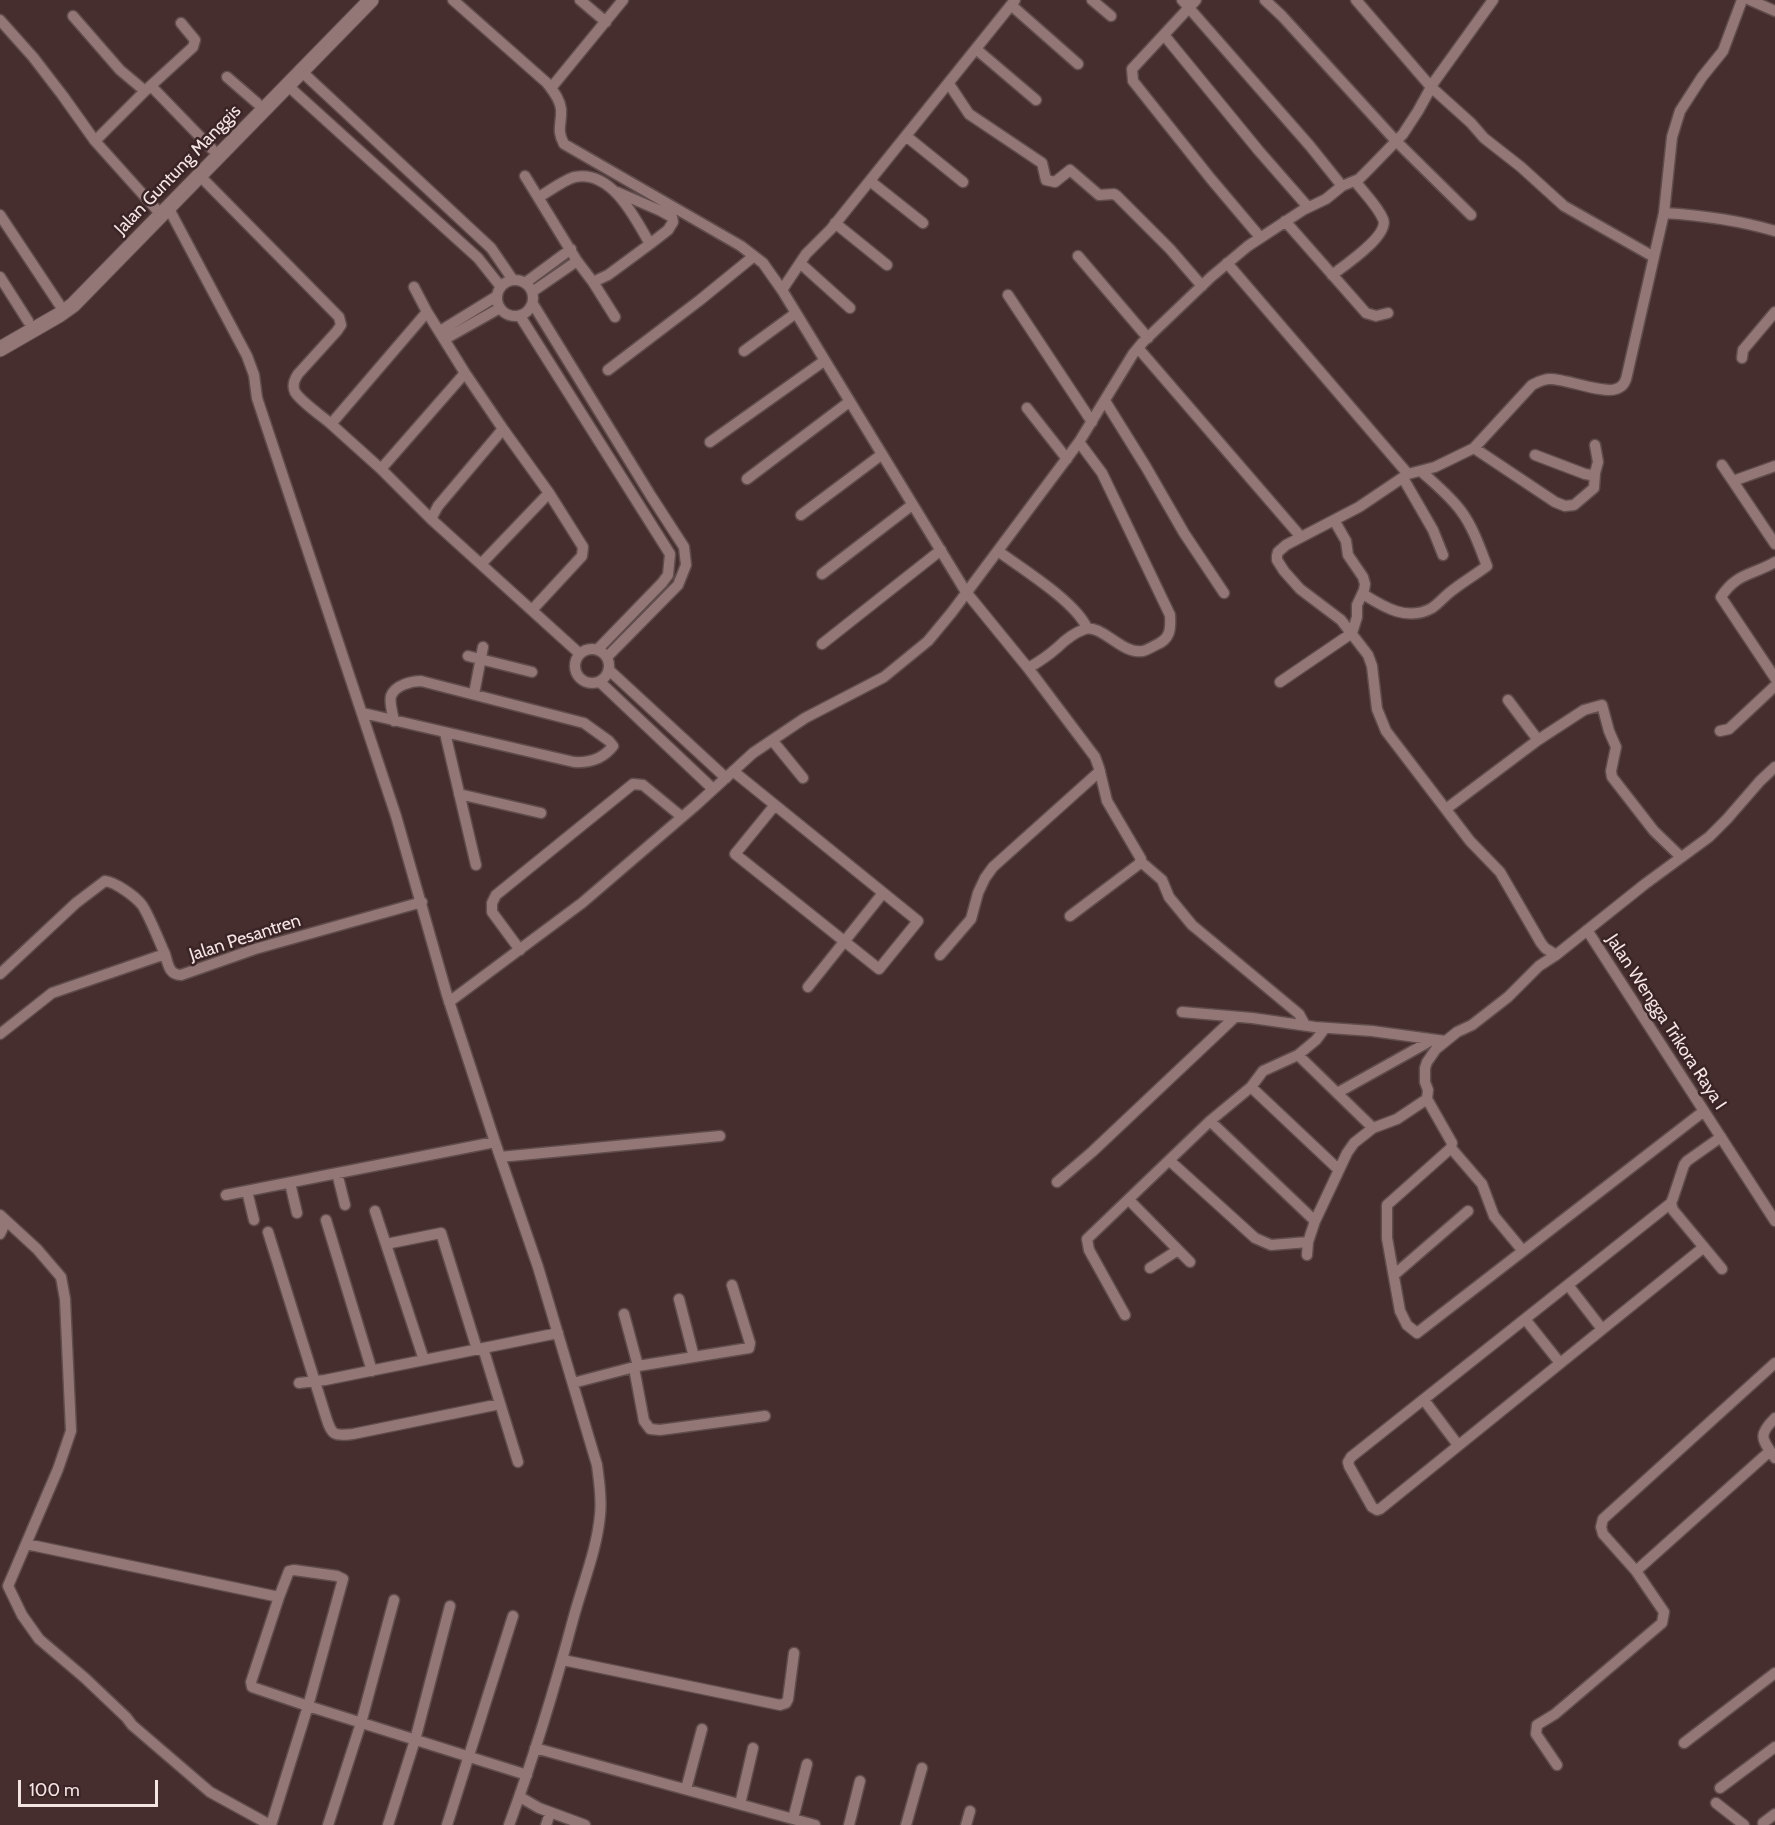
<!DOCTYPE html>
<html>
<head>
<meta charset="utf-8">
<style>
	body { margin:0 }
	#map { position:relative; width:1775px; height:1825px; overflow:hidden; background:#462e2e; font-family:Cabin,sans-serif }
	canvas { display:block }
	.scale { position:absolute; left:18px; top:1780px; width:140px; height:27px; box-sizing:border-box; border:3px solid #f4e4e3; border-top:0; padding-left:8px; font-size:18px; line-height:21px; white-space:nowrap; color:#f4e4e3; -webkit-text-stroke:4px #3b2425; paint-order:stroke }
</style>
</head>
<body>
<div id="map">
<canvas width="1775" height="1825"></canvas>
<div class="scale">100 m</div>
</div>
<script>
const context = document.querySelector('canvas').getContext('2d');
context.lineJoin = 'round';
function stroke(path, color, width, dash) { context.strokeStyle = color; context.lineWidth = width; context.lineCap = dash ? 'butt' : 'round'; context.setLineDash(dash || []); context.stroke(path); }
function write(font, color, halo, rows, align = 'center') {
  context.font = font + ' Cabin,sans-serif'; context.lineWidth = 5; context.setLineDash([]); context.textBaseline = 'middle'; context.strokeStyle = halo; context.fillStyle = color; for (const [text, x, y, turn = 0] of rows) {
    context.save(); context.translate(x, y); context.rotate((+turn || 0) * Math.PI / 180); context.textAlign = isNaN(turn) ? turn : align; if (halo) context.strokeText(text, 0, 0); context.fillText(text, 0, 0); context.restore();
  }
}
const street = new Path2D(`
	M453,0L547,83C553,91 560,99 561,109C562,124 556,130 564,144L741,246L763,263L782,290L966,592L1028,668L1095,757L1099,768L1107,801L1141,859L1139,864L1070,916
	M580,0L606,22
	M1092,0L1111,16
	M1182,0L1310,146L1342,186
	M1196,0L1132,69L1133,81L1211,179L1260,237
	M1265,0L1282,16L1396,141L1471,215
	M1356,0L1431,87L1471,123L1484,138L1521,167L1564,206L1654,257
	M1750,0L1775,11
	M1011,5L1078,64
	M73,16L120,70L145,91
	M0,20L33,57L63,96L95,141L156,209
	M1164,35L1259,151L1308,207
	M976,49L1036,100
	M300,70L491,248L513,280
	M227,77L257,103
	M949,84L969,114L1042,163L1046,180L1055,182L1070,170L1099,195L1114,194L1117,196L1170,249L1202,286
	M287,85L478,258L501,287
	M151,86L212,149
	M551,88L623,0
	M906,136L963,182
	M95,141L145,91L193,47L195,40L181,23
	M199,175L339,317L341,325L337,331L298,374C294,380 292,386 295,392C300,401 323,417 331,424
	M525,176L577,261L593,282L608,275L650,244C635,218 612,170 575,177C565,179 548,192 539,197
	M870,181L923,223
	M617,192L661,211L672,217L673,222L668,230L650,244
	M169,209L247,356L254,375L257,398L396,816L447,995L495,1142L538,1267L597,1465C599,1481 602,1498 600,1515C597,1549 583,1583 574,1616C555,1687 534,1757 509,1825
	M1664,213C1699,215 1741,221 1775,231
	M0,215L59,304
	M1285,221L1366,313L1376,316L1388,313
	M835,223L887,265
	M1078,256L1148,338
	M800,263L850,308
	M1227,263L1408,474
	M1332,275C1344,266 1390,235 1383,219C1377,205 1364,193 1355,181
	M0,277L28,321
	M497 298a18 18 0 1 1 36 0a18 18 0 1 1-36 0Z
	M593,282L615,317
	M525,283L571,249
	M414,287L427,312
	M782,290L806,254L831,229L1015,0
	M532,292L577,261
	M1008,295L1092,422
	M533,304L651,496L684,547L686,565L678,585L607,657
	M520,316L670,554L668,575L662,583L597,650
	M440,331L497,296
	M445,339L500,308
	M1138,348L1301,537
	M744,351L796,313
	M1742,358L1743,350L1775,312
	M608,370L700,300L754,256
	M1105,401L1146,467L1184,533L1224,593
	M1027,408L1067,459
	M503,429L549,493L583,547L582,556L532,610
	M710,442L824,361
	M1474,448L1555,502L1565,506L1574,505L1594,488L1595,473
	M1535,455L1585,474L1591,475L1595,473L1598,462L1595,445
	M1722,465L1775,544
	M381,469L465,373
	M1403,478L1433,530L1443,555
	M747,479L849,402
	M1733,481L1775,466
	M801,515L881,455
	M431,519L381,469L331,424L427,312L465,373L503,429L438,506L431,519L580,654
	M998,551C1022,569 1075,601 1087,628
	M1775,562C1753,575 1736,573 1721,597L1775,678
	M481,564L549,493
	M822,574L912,505
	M1363,594C1384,607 1407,622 1432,608C1438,604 1443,598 1449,593C1461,583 1475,575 1487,566C1480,548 1473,527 1461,511C1450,496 1435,484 1421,471
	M822,644L941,550
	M575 666a17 17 0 1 1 34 0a17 17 0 1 1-34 0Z
	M468,656L532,672
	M1028,668C1039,662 1049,655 1058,647C1066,639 1074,633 1085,629C1102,624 1122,655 1143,651C1147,650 1152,647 1156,645C1170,639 1171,630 1170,615L1102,473L1079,442
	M609,670L726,778
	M600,682L713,789
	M1280,682L1352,633L1357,617V605L1364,590L1365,584L1363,577L1348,555L1346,541L1334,520
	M474,694L483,647
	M1508,700L1538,740L1584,710L1602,705L1609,731L1616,747L1611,771L1612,777L1654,831L1681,857
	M363,713L574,762C589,763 603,759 613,746L609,741L584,723L421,681C412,681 395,685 391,696C389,703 393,714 394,721
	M1720,731L1729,729L1775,686
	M445,733L476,865
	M772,740L803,778
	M733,771C795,821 857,871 918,921L879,969L735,854L775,805
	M459,794L541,813
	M1446,809L1538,740
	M1140,861L1162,880L1169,897L1192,925L1299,1014L1305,1025
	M1587,930L1775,1221
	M520,950L492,912V903L496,895L633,784L643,785L682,817
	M940,955L971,919L978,893L985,878L993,867L1100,771
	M1556,955L1545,948L1541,943L1500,872L1470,841L1386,731L1377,709L1372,666L1368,655L1341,620L1300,589L1284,571L1277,560V556L1278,552L1286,545L1359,507L1408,474L1435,467L1474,448L1532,385C1538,382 1543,379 1550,379C1567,379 1603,394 1616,389C1623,387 1626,381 1627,375L1664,213L1672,137L1680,111L1702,77L1723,51L1742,0
	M0,974L76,903L105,881C115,882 135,896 142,905C149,915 159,941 165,954
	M808,987L883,893
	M449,1002L582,903L695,806L753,753L805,718L884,677L928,641L952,612L1079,442L1133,354L1143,342L1211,277L1248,246L1303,210L1326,199L1342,186L1359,179L1371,167L1403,134L1418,111L1434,82L1493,0
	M1182,1012L1252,1018L1315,1027L1372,1031L1445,1041
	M0,1034L52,993L165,954C168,964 169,975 181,975L255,949L422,902
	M1298,1055L1373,1128
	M1251,1087L1339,1170
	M1337,1093L1432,1040
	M1427,1099L1452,1143L1451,1148L1387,1205V1238L1400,1311L1407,1325L1417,1333L1704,1111
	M1210,1121L1315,1221
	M1721,1137L1687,1161L1684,1165L1673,1198L1671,1203L1673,1210L1722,1269
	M1451,1148L1482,1184L1494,1216L1523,1251
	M500,1157L720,1136
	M1170,1161L1255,1238L1271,1245L1308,1242
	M337,1173L345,1205
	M1057,1182L1092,1152L1235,1017
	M290,1183L297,1213
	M247,1191L254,1220
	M226,1195L495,1142
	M1129,1200L1190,1262
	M1671,1203L1351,1457L1348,1462L1349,1466L1372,1507L1377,1510L1380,1509L1704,1247
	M375,1211L424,1360
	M0,1215L37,1249L61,1277L65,1299L71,1431L58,1469L8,1586L22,1615L39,1639L86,1679L126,1717L132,1725L210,1792L270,1825
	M326,1220L372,1371
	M268,1232L326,1417C332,1436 334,1436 353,1434L500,1404
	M0,1234L6,1221
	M386,1244L441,1233L477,1349
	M1307,1255L1308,1242L1315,1221L1347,1153L1354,1143L1373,1128L1397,1119L1427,1099L1428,1090L1425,1082V1068L1427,1062L1436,1049L1457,1032L1472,1025L1508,997L1539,966L1556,955L1645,884L1709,837L1727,819L1760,781L1775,767
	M1150,1268L1178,1250
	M1394,1275L1468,1211
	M1568,1285L1602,1329
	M679,1299L694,1357
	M624,1314L638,1366
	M1125,1315L1089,1250L1087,1239L1210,1121L1251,1087L1263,1071L1298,1055L1316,1040L1325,1028
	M1525,1319L1560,1363
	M483,1348L518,1462
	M634,1368L644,1421L650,1429L660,1430L765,1416
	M299,1383L325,1380L558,1333
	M573,1383L638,1366L749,1348L750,1343L732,1285
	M1424,1400L1458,1445
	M1775,1418C1757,1436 1762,1439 1775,1458
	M26,1544L279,1597L251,1682L252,1687L308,1706L271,1825
	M1636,1571L1770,1451
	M279,1597L289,1571L294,1570L337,1576L343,1579L308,1706L527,1775
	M563,1660L780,1705L786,1703L788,1699L794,1653
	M1684,1743L1775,1673
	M535,1748L815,1825
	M1557,1765L1536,1734L1537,1725L1555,1714L1662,1623L1664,1612L1636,1571L1603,1534L1601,1527L1603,1519L1775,1363
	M1720,1788L1775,1747
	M686,1789L702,1729
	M520,1797L539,1808L585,1825
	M1716,1803L1744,1825
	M740,1804L753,1748
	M793,1819L807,1764
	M1763,1823L1775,1814
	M328,1825L361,1723L394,1600
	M388,1825L415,1740L450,1606
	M447,1825L513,1616
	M546,1825L550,1813
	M849,1825L860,1781
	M906,1825L922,1768
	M966,1825L970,1811`);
const secondary = new Path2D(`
	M0,349L59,315L73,305L371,0`);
const streetNames = [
	["Jalan Guntung Manggis",178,170,-46],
	["Jalan Pesantren",245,938,-18],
	["Jalan Wengga Trikora Raya I",1666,1022,57]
];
stroke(street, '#604c4b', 13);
stroke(secondary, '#604c4b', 17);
stroke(street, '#937777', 10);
stroke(secondary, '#937777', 15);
write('18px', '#f4e4e3', '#3b2425', streetNames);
</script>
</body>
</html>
